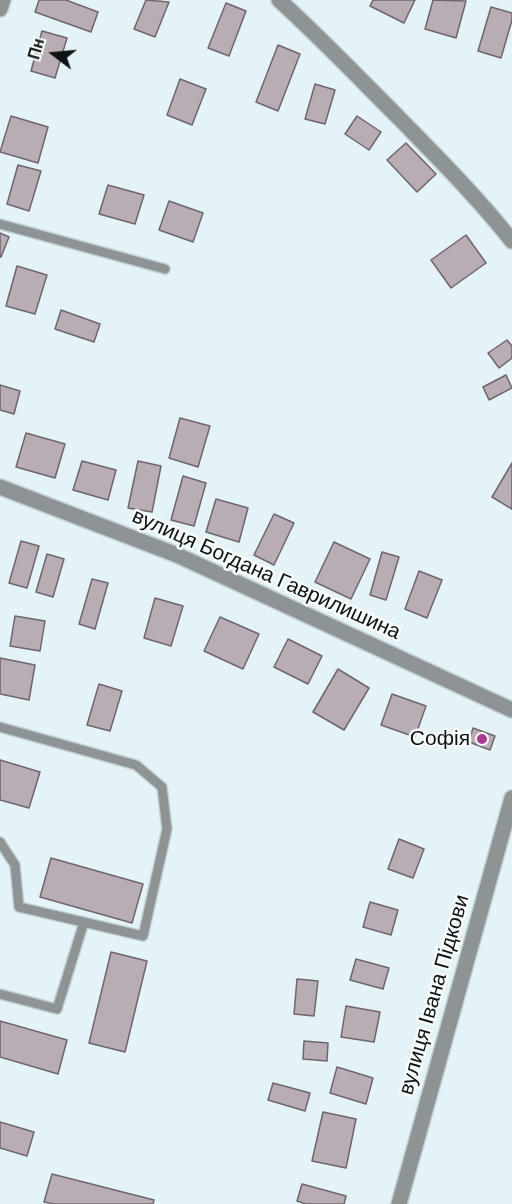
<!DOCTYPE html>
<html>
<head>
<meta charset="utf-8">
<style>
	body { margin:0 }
	#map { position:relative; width:512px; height:1204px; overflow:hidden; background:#e4f3f7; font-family:"DM Sans",sans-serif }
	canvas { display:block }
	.north { position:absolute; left:24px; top:24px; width:60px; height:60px; -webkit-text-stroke:4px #fbfeff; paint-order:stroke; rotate:286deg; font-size:16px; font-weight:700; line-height:24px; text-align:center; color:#0d1213 }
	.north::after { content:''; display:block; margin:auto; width:21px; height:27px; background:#0d1213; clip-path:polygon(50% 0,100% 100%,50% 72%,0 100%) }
</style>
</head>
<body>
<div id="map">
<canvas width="512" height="1204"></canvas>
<div class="north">Пн</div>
</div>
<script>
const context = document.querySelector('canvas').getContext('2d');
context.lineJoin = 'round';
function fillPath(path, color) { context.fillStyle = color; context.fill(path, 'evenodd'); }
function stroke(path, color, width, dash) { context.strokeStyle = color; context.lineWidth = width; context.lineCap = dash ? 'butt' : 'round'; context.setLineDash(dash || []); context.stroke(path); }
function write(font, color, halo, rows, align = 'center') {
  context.font = font + ' "DM Sans",sans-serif'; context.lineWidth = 5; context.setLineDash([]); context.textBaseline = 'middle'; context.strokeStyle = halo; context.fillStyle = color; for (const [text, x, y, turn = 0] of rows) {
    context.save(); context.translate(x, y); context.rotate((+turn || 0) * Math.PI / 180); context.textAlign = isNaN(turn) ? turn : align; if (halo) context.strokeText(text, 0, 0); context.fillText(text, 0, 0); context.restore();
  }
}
const building = new Path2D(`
	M39,0H66L98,12L91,32L35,12Z
	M146,0L169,2L155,37L134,29Z
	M373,0H415L404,23L370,6Z
	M433,0L466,1L456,38L425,29Z
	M226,3L246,11L229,56L208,48Z
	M491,7L512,13V20L501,58L478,51Z
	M42,31L67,38L55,78L31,71Z
	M278,45L300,54L278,111L256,102Z
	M180,79L206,89L192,125L167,115Z
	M315,84L335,90L325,124L305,119Z
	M11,116L48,127L38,163L0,152Z
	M357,116L381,132L369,150L345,134Z
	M406,143L436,174L417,192L387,160Z
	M18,165L41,171L29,211L7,204Z
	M108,185L144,195L135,224L99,214Z
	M169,201L203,213L193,242L159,230Z
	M0,233L9,237L1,257H0Z
	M466,235L486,263L451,288L431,260Z
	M17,266L47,275L35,314L6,306Z
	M61,310L100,324L94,342L55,329Z
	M507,340L512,346V358L499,368L488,353Z
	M506,375L512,388L489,400L483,387Z
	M0,385L20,391L14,414L0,410Z
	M180,418L210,426L198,467L169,458Z
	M26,433L65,444L55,478L16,467Z
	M82,461L116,470L108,500L73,490Z
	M138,461L161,466L152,512L128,508Z
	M512,463V509L492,497Z
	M183,476L206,483L194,526L171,520Z
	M216,499L248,508L239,542L206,532Z
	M274,514L294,523L274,565L254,555Z
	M21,541L39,546L27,588L9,583Z
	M334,542L370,559L351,599L315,582Z
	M382,552L399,557L386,600L370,595Z
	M47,554L64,559L53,597L36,592Z
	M419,571L442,580L427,618L405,609Z
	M92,579L108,583L95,629L79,624Z
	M155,598L183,606L171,646L144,638Z
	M15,616L45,621L40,651L10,646Z
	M220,617L259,634L243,669L204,651Z
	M288,639L322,656L308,684L274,667Z
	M0,658L35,665L29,700L0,694Z
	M338,669L369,688L344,730L313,712Z
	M99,684L122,691L110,731L87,725Z
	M392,694L426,706L415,737L381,725Z
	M473,728L495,736L490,750L469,742Z
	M0,760L40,772L29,808L0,800Z
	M399,839L424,849L413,878L388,869Z
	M51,858L143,884L132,923L40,897Z
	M370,902L398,910L391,935L363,927Z
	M111,952L147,961L125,1052L89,1043Z
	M356,959L389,968L383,989L350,980Z
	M297,979L318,981L314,1016L294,1014Z
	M346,1006L380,1012L374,1042L341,1037Z
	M0,1021L67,1040L58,1074L0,1057Z
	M304,1041L328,1043L327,1061L303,1059Z
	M337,1067L373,1078L366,1104L330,1093Z
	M273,1083L310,1093L305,1111L268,1100Z
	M323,1112L356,1119L346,1168L312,1161Z
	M0,1122L34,1132L27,1156L0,1148Z
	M52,1174L154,1200L153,1204H54L44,1202Z
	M302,1184L346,1196L344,1204H306L297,1201Z`);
const service = new Path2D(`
	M0,224L165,269
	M0,727L136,765L162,787L167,829L143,936L19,907L15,865L0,842
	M0,994L57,1009L84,922`);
const minor = new Path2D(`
	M279,0C321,38 360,79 400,119C439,159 478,198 512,241
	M0,9L3,0
	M0,487L177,555L512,710
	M399,1204L512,798`);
const markers = [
	[482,739,6,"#ab3993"]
];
const streetNames = [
	["вулиця Богдана Гаврилишина",266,575,24],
	["вулиця Івана Підкови",435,995,-74]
];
const poiNames = [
	["Софія",470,739]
];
fillPath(building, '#b8adb4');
stroke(building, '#6f656c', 1.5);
stroke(service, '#c2cfd3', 12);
stroke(minor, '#c2cfd3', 18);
stroke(service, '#8e9496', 9);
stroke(minor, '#8e9496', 15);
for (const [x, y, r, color] of markers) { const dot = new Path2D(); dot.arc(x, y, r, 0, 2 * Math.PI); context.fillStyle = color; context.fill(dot); stroke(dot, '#fbfeff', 2); }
write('21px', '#0d1213', '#fbfeff', streetNames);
write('21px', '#0d1213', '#fbfeff', poiNames, 'right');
</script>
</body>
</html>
